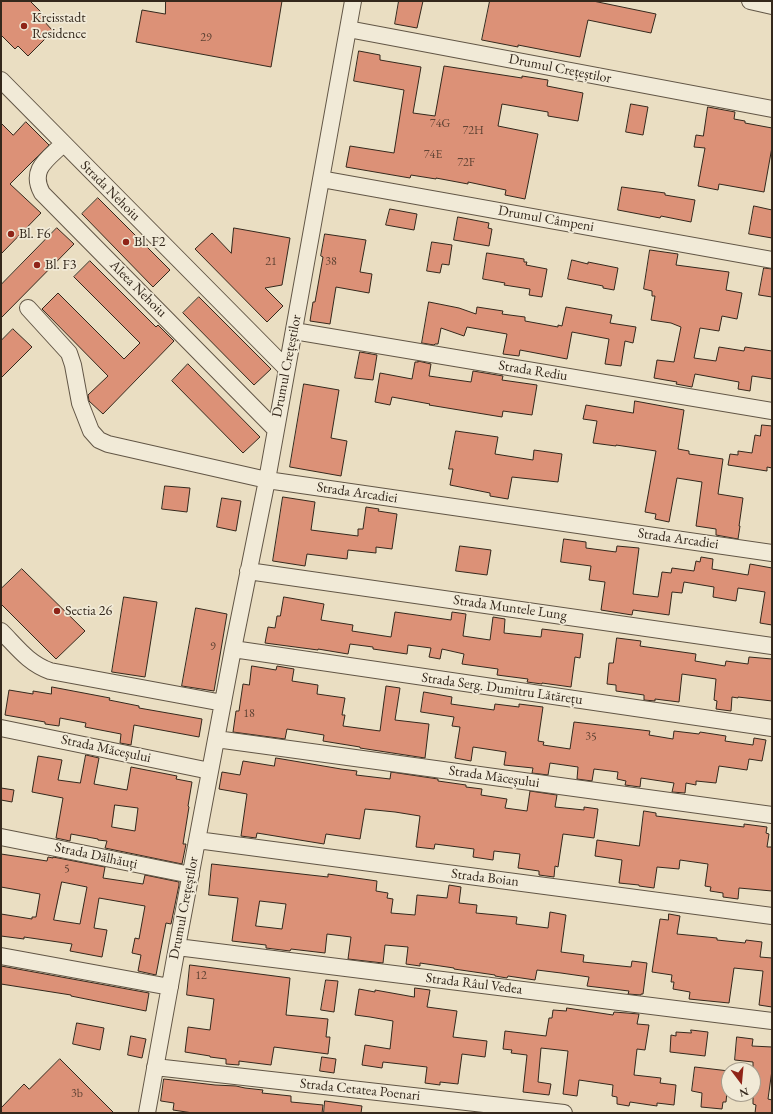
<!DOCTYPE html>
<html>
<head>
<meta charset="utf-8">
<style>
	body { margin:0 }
	#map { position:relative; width:773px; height:1114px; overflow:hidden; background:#eadec2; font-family:"EB Garamond",serif }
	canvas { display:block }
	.frame { position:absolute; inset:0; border:2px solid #34281c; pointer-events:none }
	.north { position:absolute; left:721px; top:1062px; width:40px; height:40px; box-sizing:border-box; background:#f1ead7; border:1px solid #a59c8c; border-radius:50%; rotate:164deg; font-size:11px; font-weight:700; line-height:16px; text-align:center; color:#34281c }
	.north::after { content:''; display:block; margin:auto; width:14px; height:18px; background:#8f2418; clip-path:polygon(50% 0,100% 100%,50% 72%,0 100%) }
</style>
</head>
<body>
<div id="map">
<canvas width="773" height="1114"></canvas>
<div class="frame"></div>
<div class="north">N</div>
</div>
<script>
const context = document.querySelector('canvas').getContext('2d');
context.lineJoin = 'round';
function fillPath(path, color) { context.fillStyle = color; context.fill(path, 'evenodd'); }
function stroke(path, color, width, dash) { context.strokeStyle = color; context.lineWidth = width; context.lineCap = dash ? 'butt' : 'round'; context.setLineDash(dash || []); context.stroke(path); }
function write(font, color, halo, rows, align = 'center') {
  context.font = font + ' "EB Garamond",serif'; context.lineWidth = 3.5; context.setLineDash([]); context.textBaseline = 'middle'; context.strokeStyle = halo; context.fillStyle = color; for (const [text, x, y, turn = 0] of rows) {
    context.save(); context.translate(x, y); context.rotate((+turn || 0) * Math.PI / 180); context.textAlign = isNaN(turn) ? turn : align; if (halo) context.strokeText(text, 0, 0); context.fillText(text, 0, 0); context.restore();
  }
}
const building = new Path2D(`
	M1,1H30L46,17L43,20L53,31L28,56L18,46L15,49L1,35Z
	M166,1H282L271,67L136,42L142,10L165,14Z
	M399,1H423L417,28L395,24Z
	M490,1H593L656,14L651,33L588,20L580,57L518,45V47L482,40Z
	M359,51L380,55V60L421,67L413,113L435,116L444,66L522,78V76L548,80L547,86L583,93L578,121L548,116V112L502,104L498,126L538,134L525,199L505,195L506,190L468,182V184L436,178V179L411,175L410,178L346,167L350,146L394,153L404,90L354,81Z
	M631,104L648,107L643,135L626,132Z
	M708,107L735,112L734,119L745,121V123L772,128V147L764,192L719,184L718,190L698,186L705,148L694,147L696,135L703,136Z
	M26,122L49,145L10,184L41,213L1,254V123L13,135Z
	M622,187L665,193V195L695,200L691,222L661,216L660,218L618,210Z
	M98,198L170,270L153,287L82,214Z
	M754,206L772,210V238L749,234Z
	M390,209L417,214L414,230L386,225Z
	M458,217L489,223L488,228L492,229L489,246L454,240Z
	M57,228L74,244L1,318V285Z
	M234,228L290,238L282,285L265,288L283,306L267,322L195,249L212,233L231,253Z
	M325,234L366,240L360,272L372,274L369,293L336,287L330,324L310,321L313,302H315L323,257L321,256Z
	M432,242L452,245L449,265L442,264L440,273L427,271Z
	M650,250L678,254L676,265L729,272L726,290L742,293L737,319L722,316L719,331L700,328L694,358L716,361L719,347L744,351L745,347L772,351V379L752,376L750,391L738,389L739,382L695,374L692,387L676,384L677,382L654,378L657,360L674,362L681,327L671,323L651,320L655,296H652V291L644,289Z
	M487,253L524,259V262H527L526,265L547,269L542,297L529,295L530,289L504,285L505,283L483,279Z
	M572,260L588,264V262L618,268L614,290L603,288V286L568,279Z
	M90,261L156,327L158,325L174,341L103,414L89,401L88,395L108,376L42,309L58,293L124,359L140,343L74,277Z
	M764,268L772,269V297L759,295Z
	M199,297L271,369L254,385L183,313Z
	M429,302L459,308L476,314L477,307L503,311L502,314L525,317V321L558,327V325L562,326L566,307L612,315L610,323L636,327L633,343L625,341L621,366L605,364L609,339L572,332L567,359L520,350L519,356L503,354L507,334L467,327L464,336L441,328L438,344H435L434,345L422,343Z
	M13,329L32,347L1,378V341Z
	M360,352L377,355L373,380L355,378Z
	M418,361L431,364L429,376L471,382L473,371L503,376L502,380L537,385L532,415L503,411L502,417L429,405L430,404L392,397L390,405L375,402L380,373L412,379L415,362H418Z
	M188,364L260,437L243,453L172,381Z
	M304,384L339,390L331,438L347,441L341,476L290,467Z
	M635,401L684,410L678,449L689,451V454L723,459L718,494L743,498L739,526H740L738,539L716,535V529L696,526L702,482L677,478L669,522L655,519L656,514L645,512L656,451L616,445V446L593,443L597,421L583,419L586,405L633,413Z
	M762,425L772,426V468L767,467V471L728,465L730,454L738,455V451L752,453L755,435L760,436Z
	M456,431L498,437L495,454L533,460L534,450L562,454L558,482L512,477L508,499L490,496V493L450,485L453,469H449Z
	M165,486L190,488L187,512L162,509Z
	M283,497L315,502L311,530L358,536V529H363L366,507L379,509L378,511L397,514L392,549L376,547V553L348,550L347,559L307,554L305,566L273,561Z
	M222,498L241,501L236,531L217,527Z
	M564,539L586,542V548L616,552L617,546L639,548L633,594L658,597L662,572L671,573L672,568L694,571L696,561L700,562L701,557L713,559L712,569L748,575L750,564L772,568V625L760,623L765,592L738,588L736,601L713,597L714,587L684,582L682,593L672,592L669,615L633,610L632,615L601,610L605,582L589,580L591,566L561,562Z
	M460,546L491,550L487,575L456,571Z
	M22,569L85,631L56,659L1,604V589Z
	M124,597L157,602L145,677L112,672Z
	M284,597L324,604L321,620L353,625L352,631L391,637L395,612L451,620L452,612L466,614L463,636L490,640L493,617L505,619L504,633L541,637L542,629L583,634L580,658L575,657L571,687L542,683V684L527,682L528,679L497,675L498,669L462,664L464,654L442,649L440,659L429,657L431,648L408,645L407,654L373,649V647L350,644L348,654L318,649V650L265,643L268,627L275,628L277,616H280Z
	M196,608L227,614L214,691L182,686Z
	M617,638L641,641L640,646L696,654L695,661L725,666L726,661L748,664L749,657L772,659V701L738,697V698L732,697L731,711L716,709L717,701L714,700L716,679L682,674L679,702L655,699V701L644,700V695L616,691V685L607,684L609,663H613Z
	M252,666L276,670L277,666L294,669L292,681L318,685L317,694L345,698L342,715H345L343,726L380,731L386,686L400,688L395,720L429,724L425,758L360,748V747L323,741L324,735L287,729L285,739L233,732L236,711H239L243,684L249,685Z
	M52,687L110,698L109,700L139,706V708L202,719L199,737L134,725L131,745L120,743L121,734L85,727L86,723L60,718L59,726L45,724V722L5,715L9,690L33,694V691L51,694Z
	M424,692L452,697L451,704L494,710L495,704L519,707V704L543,707L538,741L544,742L543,745L570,749L574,722L650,731L649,735L673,739L674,731L699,734L700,732L726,736L725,741L753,745L754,738L766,740L762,761L749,759L747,770L719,766L716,783L696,781V785L686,783L685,793L672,792L674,783L641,778L640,787L625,785L626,781L617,779L618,772L594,769L592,781L577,779L578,767L550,763L548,775L532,773L533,768L504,765L506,752L473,747L471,761L455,758L460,727L452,726L454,717L421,712Z
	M86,755L99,758L94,784L127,790L131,767L177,776L176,779L192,782L188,806L189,807L183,844H186L182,864L105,848L107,841L98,840V839L71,834L70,841L56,838L63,798L32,792L38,756L62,760L58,780L80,783ZM115,805L138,808L135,831L112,827Z
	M276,758L341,769L357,771L356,775L390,779L391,772L438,779V781L466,785V787L482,789L481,795L507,799L505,808L527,811L530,791L557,795L555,807L584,810V807L598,809L594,838L563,834L558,867L555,866L554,877L539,875V871L518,868L520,854L494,851L493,860L473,857L474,849L435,844L434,849L416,847L420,816L395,812L365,809L360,839L326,834L324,844L257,833L256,838L241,836L247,794L219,789L222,772L240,775L243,761L274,766Z
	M1,788L14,790L12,802L1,800Z
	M644,811L656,813V816L744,827V824L767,827L766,833L769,834L767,847H772V891L739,888L738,899L723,897V893L710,891L711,887L705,886L708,864L680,860L679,869L657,867L654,888L639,886V885L619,883L622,860L595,856L597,840L639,846Z
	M1,854L47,861L48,857L53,858V857L105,867L103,878L143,884L145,875L179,882V885L171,924L166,923L156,975L138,971L141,955L132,953L135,938L139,939L145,906L99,898L94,928L107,930L102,957L70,951L72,944L24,937V939L1,936V914L32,919V917H36L40,894L1,887ZM62,882L87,887L80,924L54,920Z
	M212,864L328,877V874L377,881L376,891L388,893L387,898L393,899L391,913L415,915L417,895L447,898L449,885L461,887L459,903L477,905L476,913L517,917L516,924L548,928L550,912L566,915L561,952L584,955L583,962L631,967L632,961L647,963L643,994H641V995L628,994L629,991L587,986L589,977L561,973L537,970L535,980L508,976L507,978L495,976V975L454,969V968L420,963V966L406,964L408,947L385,945L383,963L348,959L351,937L327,934L325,953L291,949L290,951L266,948V945L232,941L238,898L209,895ZM260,901L286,904L282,929L256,926Z
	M669,914L680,916L677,934L717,938V940L745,943L746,940L762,942L760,957L772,958V1007L759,1005L763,971L734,968L729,1003L689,999L690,992L673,989L674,982H671L672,975L652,972L660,919L668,920Z
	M190,965L290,978L286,1015L328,1019L326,1037H330L328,1054L274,1047L271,1065L239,1061V1065L226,1064V1059L210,1057V1056L185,1052L188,1027L210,1030L214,999L187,995Z
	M1,966L149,993L146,1011L71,996V995L1,984Z
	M326,980L338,981L334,1012L321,1010Z
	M415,988L430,990L427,1007L457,1011L453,1037L487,1041L485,1057L462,1054L458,1084L440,1082V1085L425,1083L427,1067L383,1062L382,1068L362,1065L365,1045L390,1049L393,1021L370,1017L355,1015L359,989L375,992V990L414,997Z
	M567,1008L613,1015L614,1012L639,1014L637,1024L649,1025L645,1050L637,1049L634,1075L661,1078L660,1083L676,1085L674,1105L657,1103V1106L630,1102L629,1106L617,1104V1097L612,1096L613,1085L579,1080L577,1096L563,1094L568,1051L541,1048L538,1082L551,1084L549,1095L523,1092L527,1055L511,1053L512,1050L503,1049L505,1031L546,1036L549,1018H552L553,1010L566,1011Z
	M77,1023L104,1028L100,1050L73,1044Z
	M691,1030L708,1032L705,1056L670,1052L671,1035L676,1036V1032L691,1033Z
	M131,1036L146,1039L142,1058L128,1055Z
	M737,1037L753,1039L752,1046L772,1047V1070L768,1099L772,1100V1113H755L756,1105L753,1104V1062L735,1060Z
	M322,1057L336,1059L334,1073L320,1071Z
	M60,1059L114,1113H1V1108L24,1084L29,1089Z
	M695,1067L729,1071L726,1102H723L722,1109L701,1107L702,1093L692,1091Z
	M164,1079L215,1085L236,1086L245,1088L263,1090L262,1093L291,1096V1102L323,1105L322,1113H193L173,1110L174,1103L161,1101Z
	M325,1101L362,1106L361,1113H324Z`);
const street = new Path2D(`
	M750,1L772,6
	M348,29L772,109
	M1,80L287,369
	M63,144C48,159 29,169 42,193L275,429
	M321,179L772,260
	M28,308L69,353L73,365L80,403L91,431L99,440L108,444L267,480L772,553
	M294,331L772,411
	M248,571L772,646
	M1,631C17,647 28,663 50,671L223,703
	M233,649L772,728
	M1,728L210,771
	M216,739L772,815
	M1,837L191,875
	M197,840L772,916
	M177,947L772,1021
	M1,956L170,987
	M155,1067L564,1113
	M147,1113L177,947L233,649L267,480L353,1`);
const markers = [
	[24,26,4,"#8f2418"],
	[11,234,4,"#8f2418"],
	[126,242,4,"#8f2418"],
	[37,265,4,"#8f2418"],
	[57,611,4,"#8f2418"]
];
const numberNames = [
	["29",206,38],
	["74G",440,124],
	["72H",473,131],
	["74E",433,155],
	["72F",466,163],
	["21",271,262],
	["38",331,262],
	["9",213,647],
	["18",249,714],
	["35",591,737],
	["5",67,869],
	["12",201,976],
	["3b",77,1094]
];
const poiNames = [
	["Kreisstadt",32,18],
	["Residence",32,34],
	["Bl. F6",19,234],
	["Bl. F2",134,242],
	["Bl. F3",45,265],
	["Sectia 26",65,611]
];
const streetNames = [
	["Drumul Crețeștilor",560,69,11],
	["Strada Nehoiu",110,191,45],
	["Drumul Câmpeni",546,219,10],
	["Aleea Nehoiu",138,289,45],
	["Drumul Crețeștilor",287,366,-79],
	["Strada Rediu",533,371,9],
	["Strada Arcadiei",357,493,8],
	["Strada Arcadiei",678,539,8],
	["Strada Muntele Lung",510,608,8],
	["Strada Serg. Dumitru Lătărețu",502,689,8],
	["Strada Măceșului",106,749,12],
	["Strada Măceșului",494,777,8],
	["Strada Dălhăuți",96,856,12],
	["Strada Boian",485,878,7],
	["Drumul Crețeștilor",184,908,-79],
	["Strada Râul Vedea",474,984,7],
	["Strada Cetatea Poenari",360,1090,6]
];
fillPath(building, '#dc9177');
stroke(building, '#34281c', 1);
stroke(street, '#625646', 18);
stroke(street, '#f1ead7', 16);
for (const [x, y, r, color] of markers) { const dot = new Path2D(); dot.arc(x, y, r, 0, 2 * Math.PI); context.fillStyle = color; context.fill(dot); stroke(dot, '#f1ead7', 1.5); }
write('12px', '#5e4233', null, numberNames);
write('14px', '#34281c', '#f1ead7', poiNames, 'left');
write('14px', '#34281c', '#f1ead7', streetNames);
</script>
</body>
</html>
